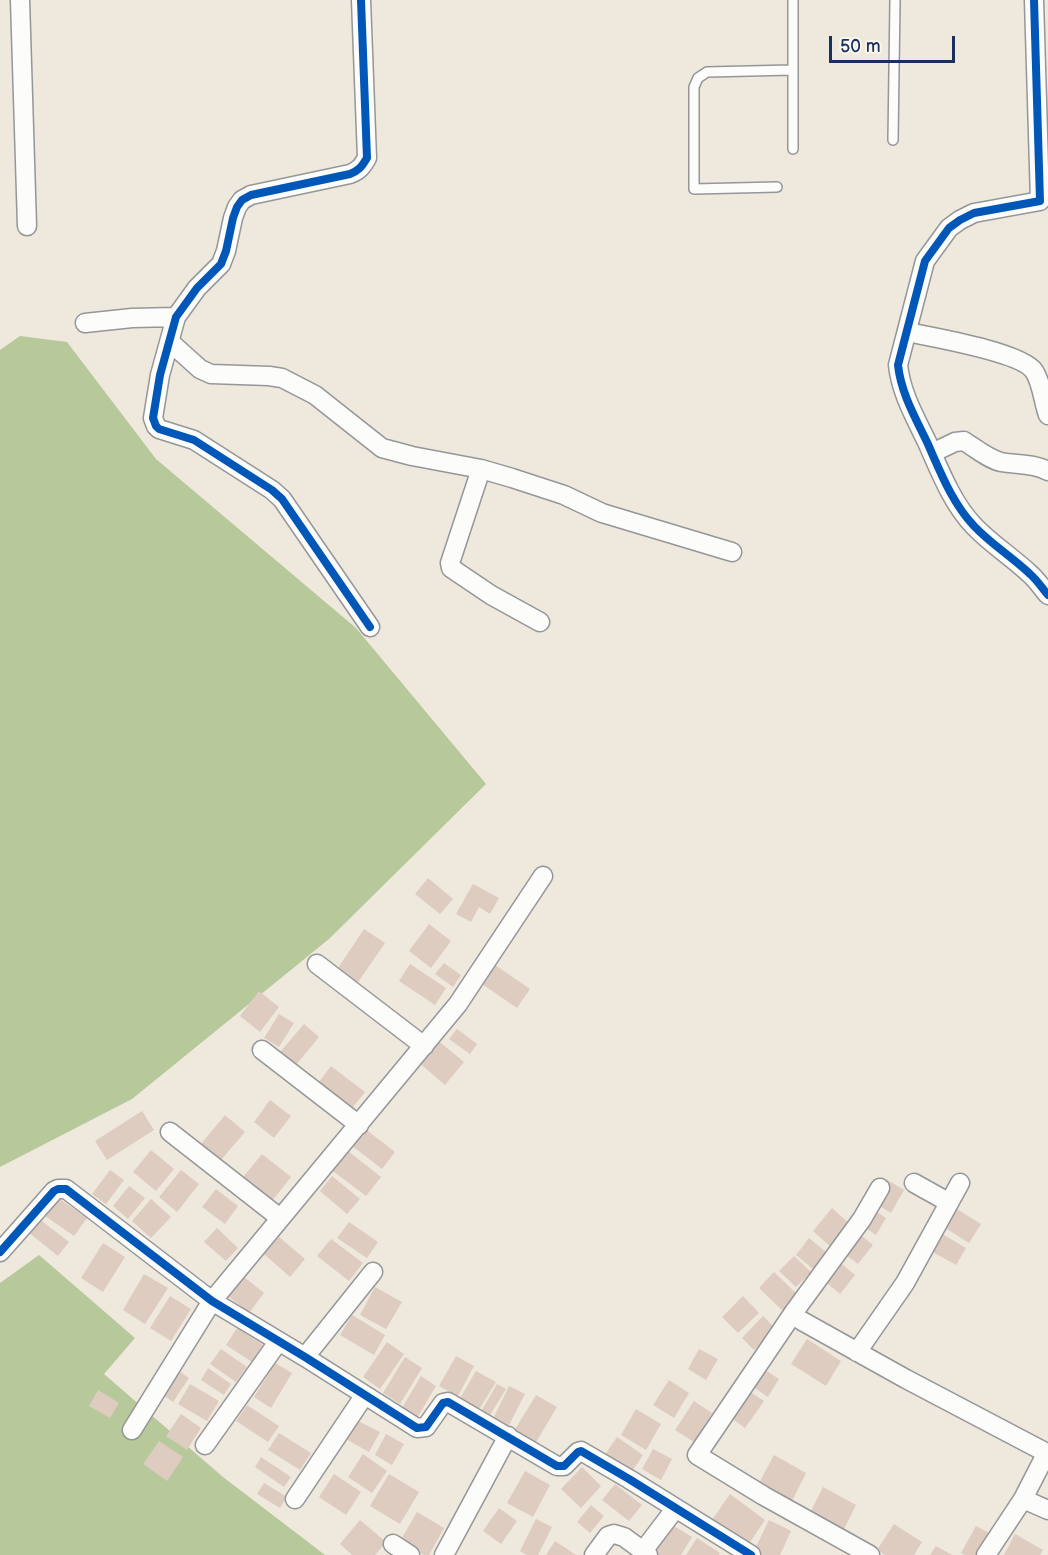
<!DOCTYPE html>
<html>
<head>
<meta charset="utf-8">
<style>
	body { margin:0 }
	#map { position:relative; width:1048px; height:1555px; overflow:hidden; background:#eee8dd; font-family:"Balsamiq Sans",sans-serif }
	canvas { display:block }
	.scale { position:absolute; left:829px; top:36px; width:126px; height:27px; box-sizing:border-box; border:3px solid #1b2f5e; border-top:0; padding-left:8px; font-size:18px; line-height:21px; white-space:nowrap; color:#1b2f5e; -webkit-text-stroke:4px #fbf7ec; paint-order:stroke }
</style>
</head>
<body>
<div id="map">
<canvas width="1048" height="1555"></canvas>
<div class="scale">50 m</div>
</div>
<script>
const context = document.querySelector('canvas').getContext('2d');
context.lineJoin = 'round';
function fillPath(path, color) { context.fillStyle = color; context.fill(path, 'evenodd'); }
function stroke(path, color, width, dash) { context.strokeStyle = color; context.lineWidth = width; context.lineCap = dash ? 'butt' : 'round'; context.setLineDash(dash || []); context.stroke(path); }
const forest = new Path2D(`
	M20,336L67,342L156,459L356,628L486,784L329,939L132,1099L0,1167V350Z
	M39,1255L135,1338L104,1374L223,1477L325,1555H0V1283Z`);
const building = new Path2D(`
	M428,878L453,899L440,914L415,894Z
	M473,884L499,898L490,914L479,907L471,922L456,914Z
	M429,924L451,941L431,968L409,951Z
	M364,929L385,943L356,985L336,971Z
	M444,963L461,975L453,987L435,974Z
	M410,964L446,988L435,1005L399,981Z
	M495,965L530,989L517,1008L482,984Z
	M259,991L279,1007L260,1032L240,1016Z
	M279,1014L294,1023L279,1047L264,1038Z
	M304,1024L319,1037L296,1065L280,1052Z
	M457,1029L477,1044L470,1054L449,1039Z
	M436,1039L464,1062L445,1085L417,1061Z
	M331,1066L365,1092L349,1112L316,1086Z
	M270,1100L291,1116L274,1138L254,1122Z
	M142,1111L154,1130L107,1160L95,1141Z
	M225,1115L245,1132L221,1160L201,1144Z
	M364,1128L395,1152L382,1169L351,1145Z
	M151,1150L174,1169L156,1191L133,1172Z
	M348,1151L381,1177L366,1196L333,1171Z
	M262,1154L291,1177L268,1206L239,1182Z
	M110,1170L124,1180L106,1204L92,1194Z
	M181,1170L199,1184L177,1212L159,1197Z
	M332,1176L360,1199L347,1214L320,1191Z
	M886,1179L904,1190L891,1213L873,1202Z
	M129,1186L145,1198L128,1219L113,1206Z
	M216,1189L238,1206L225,1224L202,1207Z
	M58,1198L87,1218L74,1236L45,1216Z
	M151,1199L171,1217L151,1238L132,1221Z
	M832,1208L851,1225L832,1248L813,1231Z
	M871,1208L886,1218L876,1235L861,1225Z
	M955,1208L981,1224L969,1243L944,1227Z
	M38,1218L69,1242L58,1256L28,1232Z
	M349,1222L378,1242L367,1258L337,1238Z
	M217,1228L238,1248L226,1261L204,1242Z
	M857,1232L873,1245L858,1264L842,1252Z
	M939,1232L966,1248L956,1265L929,1250Z
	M279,1237L305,1259L290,1277L264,1254Z
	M809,1238L826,1252L813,1269L796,1255Z
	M331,1239L363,1263L349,1281L317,1256Z
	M103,1243L125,1257L103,1292L81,1278Z
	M794,1256L811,1272L796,1287L779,1271Z
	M837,1260L855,1275L840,1294L821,1278Z
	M774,1272L798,1295L783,1311L759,1288Z
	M144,1274L168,1288L145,1324L123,1310Z
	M243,1276L264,1293L249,1313L227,1295Z
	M375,1287L402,1302L386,1329L360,1315Z
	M170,1296L191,1309L171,1341L150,1328Z
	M743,1296L759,1313L738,1333L722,1317Z
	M352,1315L385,1335L374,1355L340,1335Z
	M763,1316L775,1328L754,1350L742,1338Z
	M237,1328L263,1345L252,1362L226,1345Z
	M807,1339L841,1361L826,1386L791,1364Z
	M387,1342L404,1354L380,1389L363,1377Z
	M221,1349L247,1367L236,1382L210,1364Z
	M699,1349L718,1359L706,1380L688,1369Z
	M456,1356L474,1366L458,1396L439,1386Z
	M405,1357L422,1368L400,1404L383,1393Z
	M275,1363L292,1373L271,1408L254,1397Z
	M208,1368L231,1384L224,1395L201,1380Z
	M176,1369L189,1378L173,1402L160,1393Z
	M765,1370L779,1379L768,1397L753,1387Z
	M476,1371L496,1382L478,1411L459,1400Z
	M421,1376L436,1386L414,1423L399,1413Z
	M669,1380L689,1393L674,1418L653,1405Z
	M190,1384L219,1401L207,1421L178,1404Z
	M497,1384L506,1389L487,1420L479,1415Z
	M509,1386L525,1394L508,1427L493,1419Z
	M98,1390L119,1403L110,1418L89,1406Z
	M749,1391L764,1401L745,1428L731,1418Z
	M536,1395L557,1407L535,1444L514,1431Z
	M694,1401L712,1413L694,1442L675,1430Z
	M247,1405L279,1426L268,1442L236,1421Z
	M636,1409L661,1424L646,1450L621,1435Z
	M181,1414L201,1428L187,1450L166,1436Z
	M356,1420L380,1432L369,1452L346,1439Z
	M279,1433L311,1453L300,1470L268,1450Z
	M386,1434L404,1444L392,1465L375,1455Z
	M617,1437L643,1455L629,1476L602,1459Z
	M159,1441L183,1457L167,1481L143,1464Z
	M653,1449L672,1459L661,1480L642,1469Z
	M363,1454L387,1471L372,1493L348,1477Z
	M774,1455L806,1473L791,1503L758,1485Z
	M261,1457L291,1477L284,1487L255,1467Z
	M582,1467L601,1486L581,1508L561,1489Z
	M525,1471L550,1485L533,1517L507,1503Z
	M334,1474L361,1492L346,1515L319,1497Z
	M389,1474L419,1492L400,1524L370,1506Z
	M264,1483L287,1497L280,1508L257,1494Z
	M615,1484L642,1505L629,1521L602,1500Z
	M823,1487L856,1505L843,1531L810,1513Z
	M730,1494L765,1520L748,1545L712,1520Z
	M591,1505L604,1516L590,1533L577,1522Z
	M499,1508L517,1521L501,1544L483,1531Z
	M417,1512L444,1528L429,1555H424L400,1541Z
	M536,1519L552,1527L538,1555H527L520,1551Z
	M360,1520L386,1542L375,1555H352L340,1544Z
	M769,1520L791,1531L780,1555H761L754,1551Z
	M669,1523L692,1537L681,1555H657L652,1552Z
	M894,1524L922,1542L914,1555H885L877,1550Z
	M976,1526L991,1534L979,1555H965L961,1553Z
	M1015,1534L1043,1550L1040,1555H1004Z
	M697,1538L720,1553L719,1555H686Z
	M555,1541L576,1555H546Z
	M936,1546L952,1555H930Z`);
const lane = new Path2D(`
	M793,0V149
	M893,140L895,0
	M777,187L694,189V87L698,78L707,72L792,70`);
const street = new Path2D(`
	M20,0L27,226
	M361,0L367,158C362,166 360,170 350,174L251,195L242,200L237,207L233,218L226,251L221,264L197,288L176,317L160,375L153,418L156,426L159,429L194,440L272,490L282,499L370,627
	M1034,0L1040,201L974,213L960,220L949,228L925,261L898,365C901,393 915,417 927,442C940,471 952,503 974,526C991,544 1012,557 1030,574C1037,580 1042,588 1048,595
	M85,323L132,318L176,317
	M907,332C931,337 1021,352 1034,371C1042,383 1043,401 1048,415
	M170,342L200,369L211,374L269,376L282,378L315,395L382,448L412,456L481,469L512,478L564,495L602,513L732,552
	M932,453L955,442L964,441C975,448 988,459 1001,462C1017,465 1033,463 1048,471
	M481,469L450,563L451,568L491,595L540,622
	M317,964L424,1046
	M262,1050L359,1125
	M170,1132L280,1218
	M914,1183L948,1202
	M0,1252L54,1191L58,1189H66L212,1301L305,1357L417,1428L426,1427L443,1403L448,1402L557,1466H564L578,1452L581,1451L629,1479L751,1555
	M802,1321L906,1379L1043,1451L1044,1458L1023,1499L986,1555
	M857,1352L905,1283L960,1183
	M305,1357L373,1272
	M132,1430L212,1301L458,1004L543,876
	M205,1445L278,1342
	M295,1499L364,1396
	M1023,1499L1048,1510
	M393,1544L410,1555
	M444,1555L508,1436
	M594,1555L608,1536L614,1534L624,1537L643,1551
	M648,1555L643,1551L675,1509
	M870,1555L764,1496L697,1455L794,1312L862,1219L880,1188`);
const cycleway = new Path2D(`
	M361,0L367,158C362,166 360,170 350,174L251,195L242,200L237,207L233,218L226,251L221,264L197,288L176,317L160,375L153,418L156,426L159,429L194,440L272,490L282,499L370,627
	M1034,0L1040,201L974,213L960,220L949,228L925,261L898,365C901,393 915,417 927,442C940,471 952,503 974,526C991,544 1012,557 1030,574C1037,580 1042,588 1048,595
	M0,1252L54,1191L58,1189H66L212,1301L305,1357L417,1428L426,1427L443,1403L448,1402L557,1466H564L578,1452L581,1451L629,1479L751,1555`);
fillPath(forest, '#b7c99b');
fillPath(building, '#deccc0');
stroke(lane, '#959698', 12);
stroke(street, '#959698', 21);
stroke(lane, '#fcfcfa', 9);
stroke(street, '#fcfcfa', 18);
stroke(cycleway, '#0057b8', 8);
</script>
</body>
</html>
